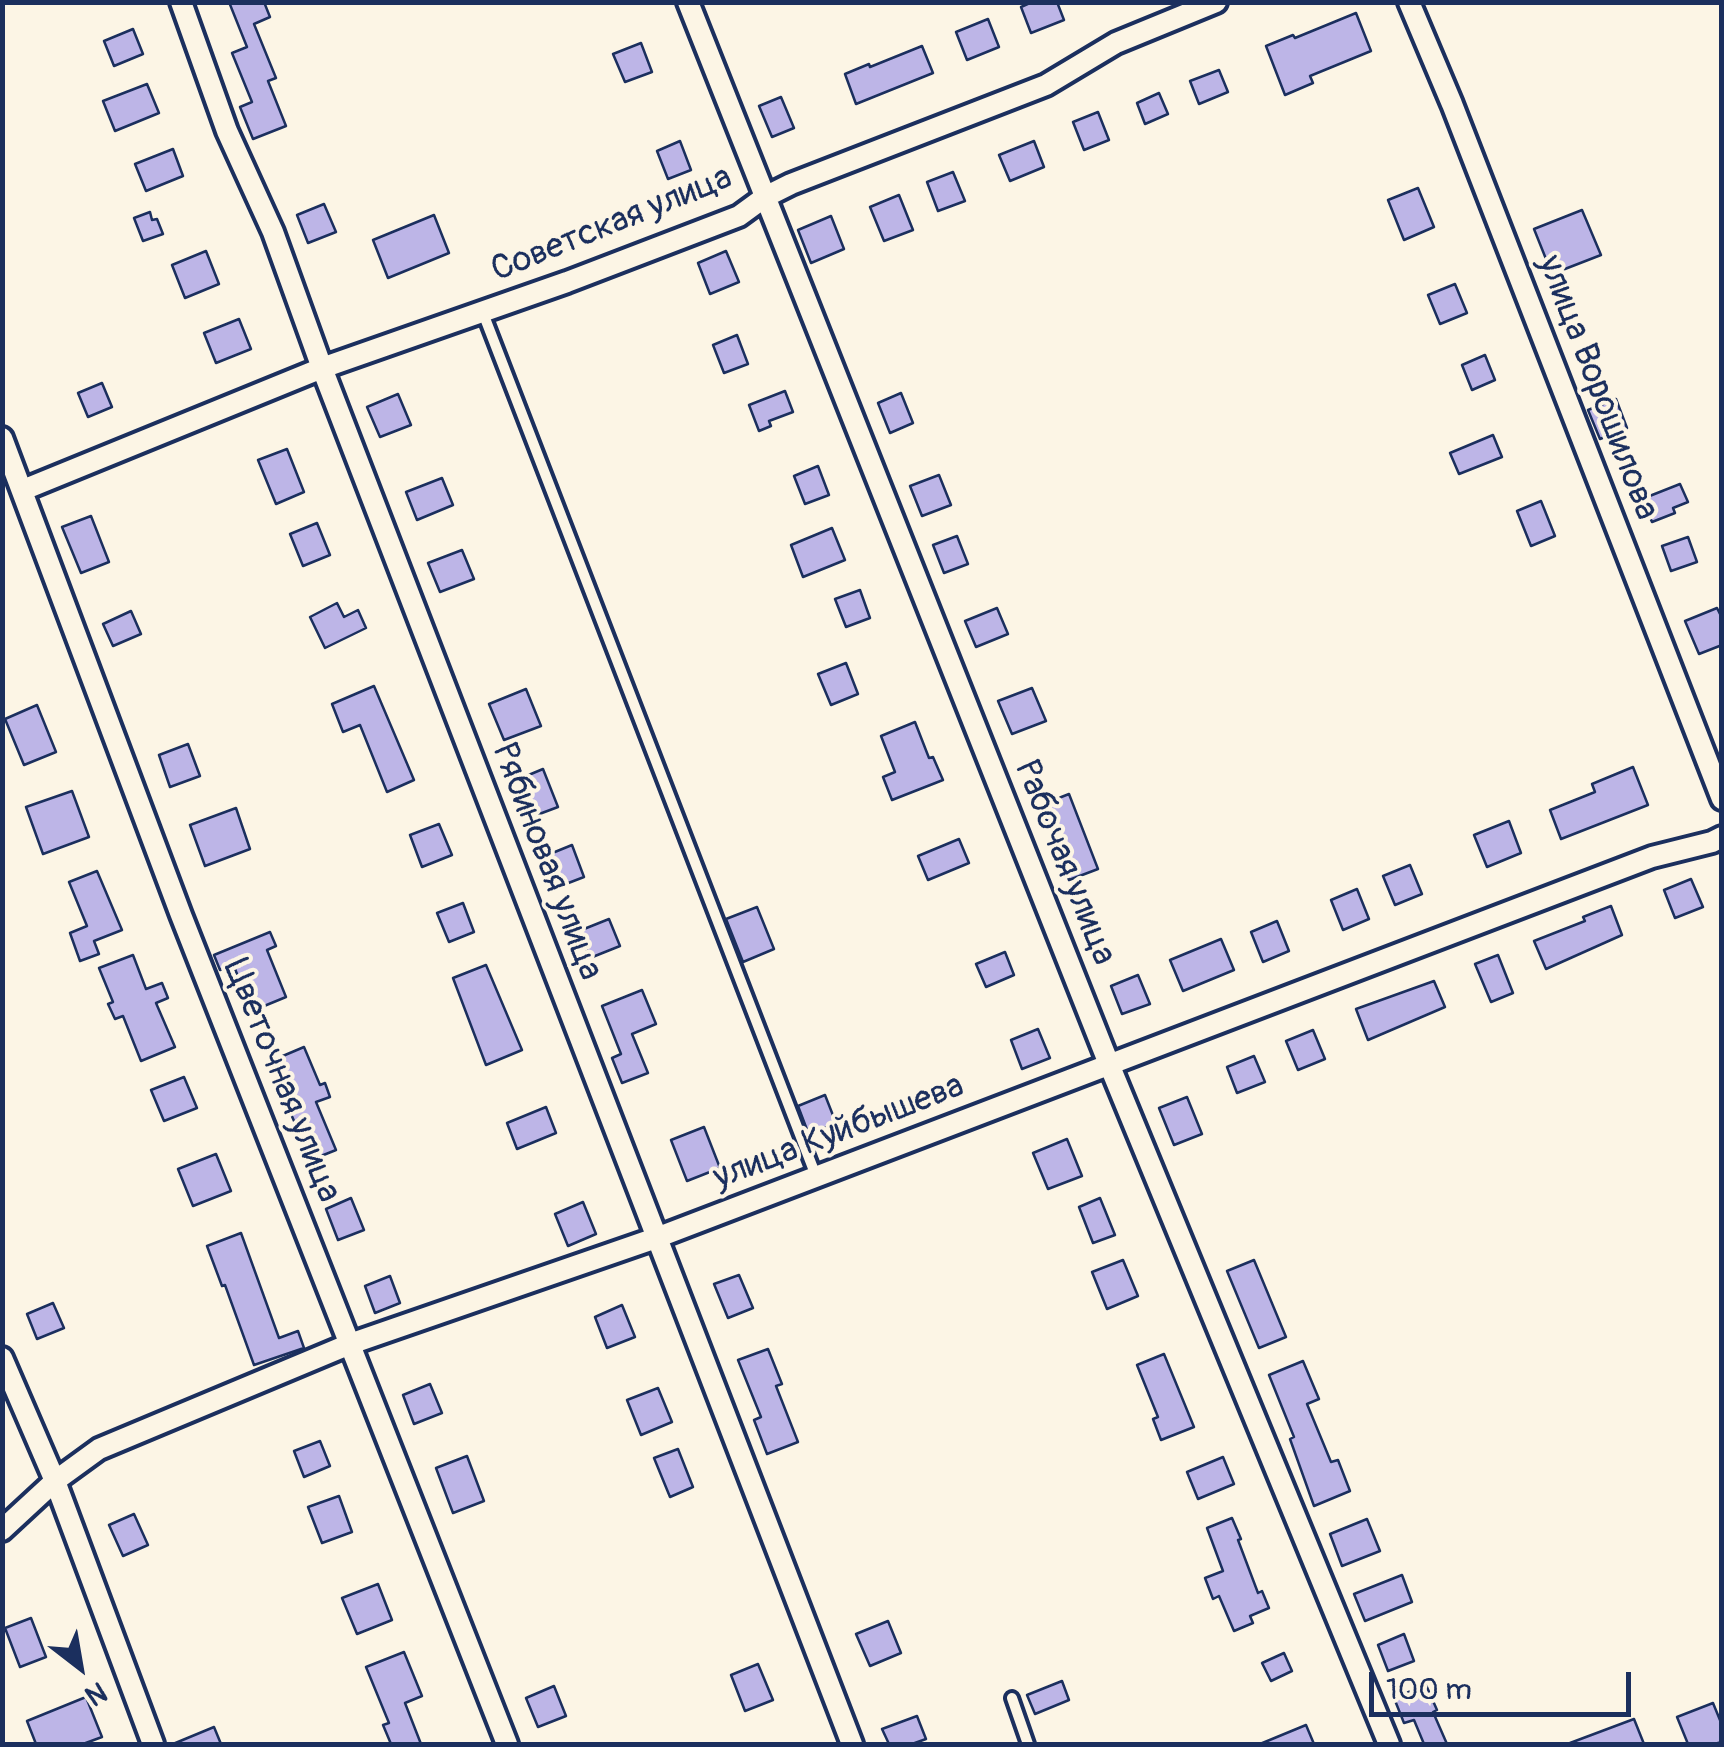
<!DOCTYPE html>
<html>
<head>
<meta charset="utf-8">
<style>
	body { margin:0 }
	#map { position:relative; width:1724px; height:1747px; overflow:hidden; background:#fcf5e5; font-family:Pangolin,sans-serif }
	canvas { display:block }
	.frame { position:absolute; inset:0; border:5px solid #1b2f5e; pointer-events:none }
	.north { position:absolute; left:30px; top:1617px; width:100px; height:100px; -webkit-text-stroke:8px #fcf5e5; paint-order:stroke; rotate:149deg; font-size:28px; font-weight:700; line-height:40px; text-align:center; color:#1b2f5e }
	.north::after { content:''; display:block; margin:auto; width:35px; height:45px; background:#1b2f5e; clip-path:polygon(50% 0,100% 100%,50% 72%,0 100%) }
	.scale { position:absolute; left:1369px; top:1672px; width:262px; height:45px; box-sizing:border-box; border:5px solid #1b2f5e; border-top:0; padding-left:12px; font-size:30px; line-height:35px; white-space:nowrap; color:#1b2f5e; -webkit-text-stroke:8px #fcf5e5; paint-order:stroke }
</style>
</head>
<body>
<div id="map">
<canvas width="1724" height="1747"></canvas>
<div class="frame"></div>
<div class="north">N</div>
<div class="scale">100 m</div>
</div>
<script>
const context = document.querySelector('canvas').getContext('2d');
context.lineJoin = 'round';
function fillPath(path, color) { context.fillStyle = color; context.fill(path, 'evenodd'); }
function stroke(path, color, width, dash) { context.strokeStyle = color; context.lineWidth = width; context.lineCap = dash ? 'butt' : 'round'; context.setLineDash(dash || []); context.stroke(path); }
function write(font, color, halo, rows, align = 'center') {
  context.font = font + ' Pangolin,sans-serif'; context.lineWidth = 8; context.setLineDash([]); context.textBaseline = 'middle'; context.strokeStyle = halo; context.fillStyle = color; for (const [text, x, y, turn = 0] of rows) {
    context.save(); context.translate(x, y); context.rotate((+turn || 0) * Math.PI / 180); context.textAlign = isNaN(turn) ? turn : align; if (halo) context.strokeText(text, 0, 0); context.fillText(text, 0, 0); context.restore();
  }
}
const building = new Path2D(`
	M229,2H264L270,17L254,24L276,78L268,81L286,126L253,139L240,107L252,102L232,53L247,47Z
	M1032,2H1057L1064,20L1031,33L1021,7Z
	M1356,13L1371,51L1310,76L1313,83L1285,95L1266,46L1293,35L1295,38Z
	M988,19L999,47L967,60L956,32Z
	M133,29L143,54L114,66L104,41Z
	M641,43L652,72L625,82L613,54Z
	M922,46L933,73L856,104L845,74L869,64L870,67Z
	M1219,70L1228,92L1199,104L1190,81Z
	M147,84L159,113L115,131L103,101Z
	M1159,93L1168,114L1145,124L1137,103Z
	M781,97L794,128L772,137L759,106Z
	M1098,112L1109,140L1084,150L1073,122Z
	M680,141L691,170L668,179L657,151Z
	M1034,141L1044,167L1010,181L999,155Z
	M173,149L183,176L146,191L135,164Z
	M953,172L965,201L938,211L927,182Z
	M1418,188L1434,227L1404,240L1388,200Z
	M899,195L913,230L884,241L870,207Z
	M324,204L336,232L308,243L297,215Z
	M1582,210L1601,255L1552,274L1534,229Z
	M150,212L152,220L157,219L163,234L143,241L134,218Z
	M434,215L449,253L388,278L373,240Z
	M831,216L844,249L811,263L798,230Z
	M206,251L219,284L185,298L172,265Z
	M726,251L739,282L710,294L698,263Z
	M1455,284L1467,313L1440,324L1428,295Z
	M239,319L251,349L216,363L204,333Z
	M737,335L748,364L724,373L713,345Z
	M1485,355L1495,380L1472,390L1462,365Z
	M102,383L112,407L88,417L78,393Z
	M785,391L793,412L769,421L771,426L759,431L749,405Z
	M901,393L913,423L890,433L878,403Z
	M398,394L411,425L380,437L367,407Z
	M1616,399L1627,428L1600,439L1588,410Z
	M1493,435L1502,457L1459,474L1450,453Z
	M287,449L304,492L276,504L258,460Z
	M818,466L829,495L805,504L794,476Z
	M939,475L951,505L922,516L910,486Z
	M442,478L453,505L417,520L406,492Z
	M1680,484L1688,502L1673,508L1675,513L1652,522L1642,499Z
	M1541,501L1555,536L1531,546L1517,511Z
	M91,516L109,562L81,573L62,527Z
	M317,523L330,555L303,566L290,534Z
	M832,528L845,560L803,577L791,545Z
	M957,536L968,564L944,573L933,545Z
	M1688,537L1697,562L1671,571L1662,546Z
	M462,550L474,579L440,592L428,563Z
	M860,590L870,618L846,627L835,599Z
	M337,603L344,617L358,610L366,628L325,648L310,617Z
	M997,608L1008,634L976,647L965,621Z
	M1717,608L1722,618V645L1699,654L1685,621Z
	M131,611L141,634L113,646L103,624Z
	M846,663L858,694L831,705L818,674Z
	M374,686L414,780L387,792L360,725L343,732L332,704Z
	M1032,688L1046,721L1012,734L998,701Z
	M526,689L541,726L504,740L489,704Z
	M37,705L56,752L24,765L5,719Z
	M915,722L929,758L933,757L943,780L892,800L883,777L895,772L881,736Z
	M188,744L200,776L170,787L159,755Z
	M1633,767L1648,805L1561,839L1550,810L1595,792L1592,784Z
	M543,769L558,807L534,816L519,779Z
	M72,791L89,837L43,854L26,807Z
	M1069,794L1098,869L1069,880L1041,805Z
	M236,808L250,849L205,866L190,825Z
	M1509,821L1521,853L1487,867L1474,835Z
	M439,824L452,855L422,867L410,835Z
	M959,839L969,863L928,880L918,856Z
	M572,845L584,877L558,887L545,856Z
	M1410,865L1422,894L1395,905L1383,876Z
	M97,871L122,930L94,941L99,954L80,961L70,933L87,926L69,882Z
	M1691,879L1703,907L1675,918L1664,890Z
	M1357,889L1369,919L1343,930L1331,900Z
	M463,903L474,932L449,942L437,913Z
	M1611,906L1622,935L1546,969L1534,941L1585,921L1583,917Z
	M757,907L774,949L743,962L726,919Z
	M609,919L620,946L590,958L579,931Z
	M1277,921L1289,951L1263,962L1251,932Z
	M270,932L276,946L267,950L286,997L252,1011L233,964L220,970L214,955Z
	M1221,939L1234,970L1183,991L1170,960Z
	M1005,952L1014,975L986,987L976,964Z
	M133,955L146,989L162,983L168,998L156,1003L175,1047L141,1061L123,1016L115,1019L108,1004L113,1002L99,968Z
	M1498,955L1513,993L1491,1002L1475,964Z
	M486,965L522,1050L486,1065L453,978Z
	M1138,975L1150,1004L1122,1014L1111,986Z
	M1434,981L1445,1007L1368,1040L1356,1009Z
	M642,990L656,1024L632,1034L648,1073L622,1083L612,1058L621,1054L602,1006Z
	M1038,1029L1050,1058L1022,1069L1011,1040Z
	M1313,1030L1325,1059L1298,1070L1286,1041Z
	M304,1047L320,1085L325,1083L330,1097L316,1102L336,1150L311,1160L284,1098L294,1094L278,1058Z
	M1254,1056L1265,1082L1237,1093L1227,1067Z
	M184,1077L197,1108L164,1121L151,1090Z
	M825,1095L836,1123L809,1135L798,1106Z
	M1187,1097L1202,1134L1174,1145L1159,1108Z
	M546,1107L556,1133L517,1149L507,1123Z
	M704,1127L720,1168L687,1181L671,1140Z
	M1067,1139L1082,1176L1048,1189L1033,1153Z
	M216,1154L231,1191L193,1206L178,1169Z
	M351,1198L364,1230L338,1240L326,1209Z
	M1100,1198L1115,1235L1093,1243L1079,1207Z
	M583,1202L596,1234L568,1246L555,1214Z
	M241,1233L279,1338L298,1331L304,1348L254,1365L225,1285L222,1286L207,1246Z
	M1123,1260L1138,1296L1107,1309L1092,1272Z
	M1254,1260L1286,1337L1259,1348L1227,1271Z
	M739,1275L753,1308L728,1318L714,1284Z
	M390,1276L400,1303L375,1313L365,1286Z
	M53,1303L64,1328L37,1339L27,1314Z
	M622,1305L635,1337L607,1348L595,1317Z
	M768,1349L782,1384L776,1386L798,1442L767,1454L754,1420L761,1417L738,1360Z
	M1164,1354L1194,1427L1161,1440L1153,1419L1158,1417L1137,1365Z
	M1303,1361L1319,1399L1307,1404L1331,1462L1338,1460L1350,1491L1314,1506L1290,1439L1294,1437L1269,1375Z
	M430,1384L442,1413L414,1424L403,1395Z
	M658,1388L672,1422L641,1435L627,1400Z
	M320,1441L330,1466L304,1477L294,1451Z
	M678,1449L693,1487L670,1497L654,1458Z
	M467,1456L484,1501L453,1513L436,1468Z
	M1223,1457L1234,1484L1198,1499L1187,1472Z
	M339,1496L352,1532L322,1543L308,1507Z
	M134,1514L148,1545L123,1556L109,1525Z
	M1232,1518L1241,1539L1238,1540L1258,1593L1262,1591L1269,1608L1250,1616L1253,1623L1234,1631L1219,1596L1213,1599L1205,1578L1223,1571L1207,1528Z
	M1367,1519L1380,1551L1342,1566L1330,1534Z
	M1402,1575L1412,1602L1365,1621L1354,1594Z
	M378,1584L392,1620L357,1634L342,1598Z
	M31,1618L46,1657L20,1667L5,1628Z
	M888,1621L901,1653L870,1666L856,1634Z
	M1404,1634L1414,1661L1388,1671L1378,1645Z
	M404,1652L422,1696L405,1703L421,1744H391L383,1725L389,1723L366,1667Z
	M1284,1653L1292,1671L1271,1681L1262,1663Z
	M758,1664L773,1700L745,1711L731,1675Z
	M1062,1681L1069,1700L1035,1714L1027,1695Z
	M1426,1685L1437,1710L1433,1712L1447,1744H1424L1414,1720L1404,1723L1394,1698Z
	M554,1686L566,1716L538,1727L526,1698Z
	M86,1697L102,1737L83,1744H36L27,1721Z
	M1713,1703L1722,1725V1742L1714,1744H1688L1677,1717Z
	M917,1716L926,1739L912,1744H889L882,1729Z
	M1634,1719L1644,1744H1570V1743Z
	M1306,1725L1314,1744H1260Z
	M214,1727L221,1744H173Z`);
const lane = new Path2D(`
	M483,313L816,1176
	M1012,1698L1028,1744`);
const street = new Path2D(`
	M181,2L227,131L273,232L322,368L852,1744
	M688,2L1109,1064L1389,1744
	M1409,2L1452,104L1722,799
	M2,438L181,915L507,1744
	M23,490L322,368L567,282L739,216L765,197L791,184L1046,85L1116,43L1216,2
	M2,1358L55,1481L153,1744
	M2,1530L55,1481L99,1449L350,1344L656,1238L1652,857L1712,842L1722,837`);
const streetNames = [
	["Советская улица",612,225,-22],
	["улица Ворошилова",1597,388,69],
	["Рябиновая улица",546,862,69],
	["Рабочая улица",1064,863,68],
	["Цветочная улица",281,1081,68],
	["улица Куйбышева",839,1133,-21]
];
fillPath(building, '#bdb5e7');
stroke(building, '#1b2f5e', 2.5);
stroke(lane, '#1b2f5e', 18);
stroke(street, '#1b2f5e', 28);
stroke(lane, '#fcf5e5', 10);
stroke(street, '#fcf5e5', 20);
write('35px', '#1b2f5e', '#fcf5e5', streetNames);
</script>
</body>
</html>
